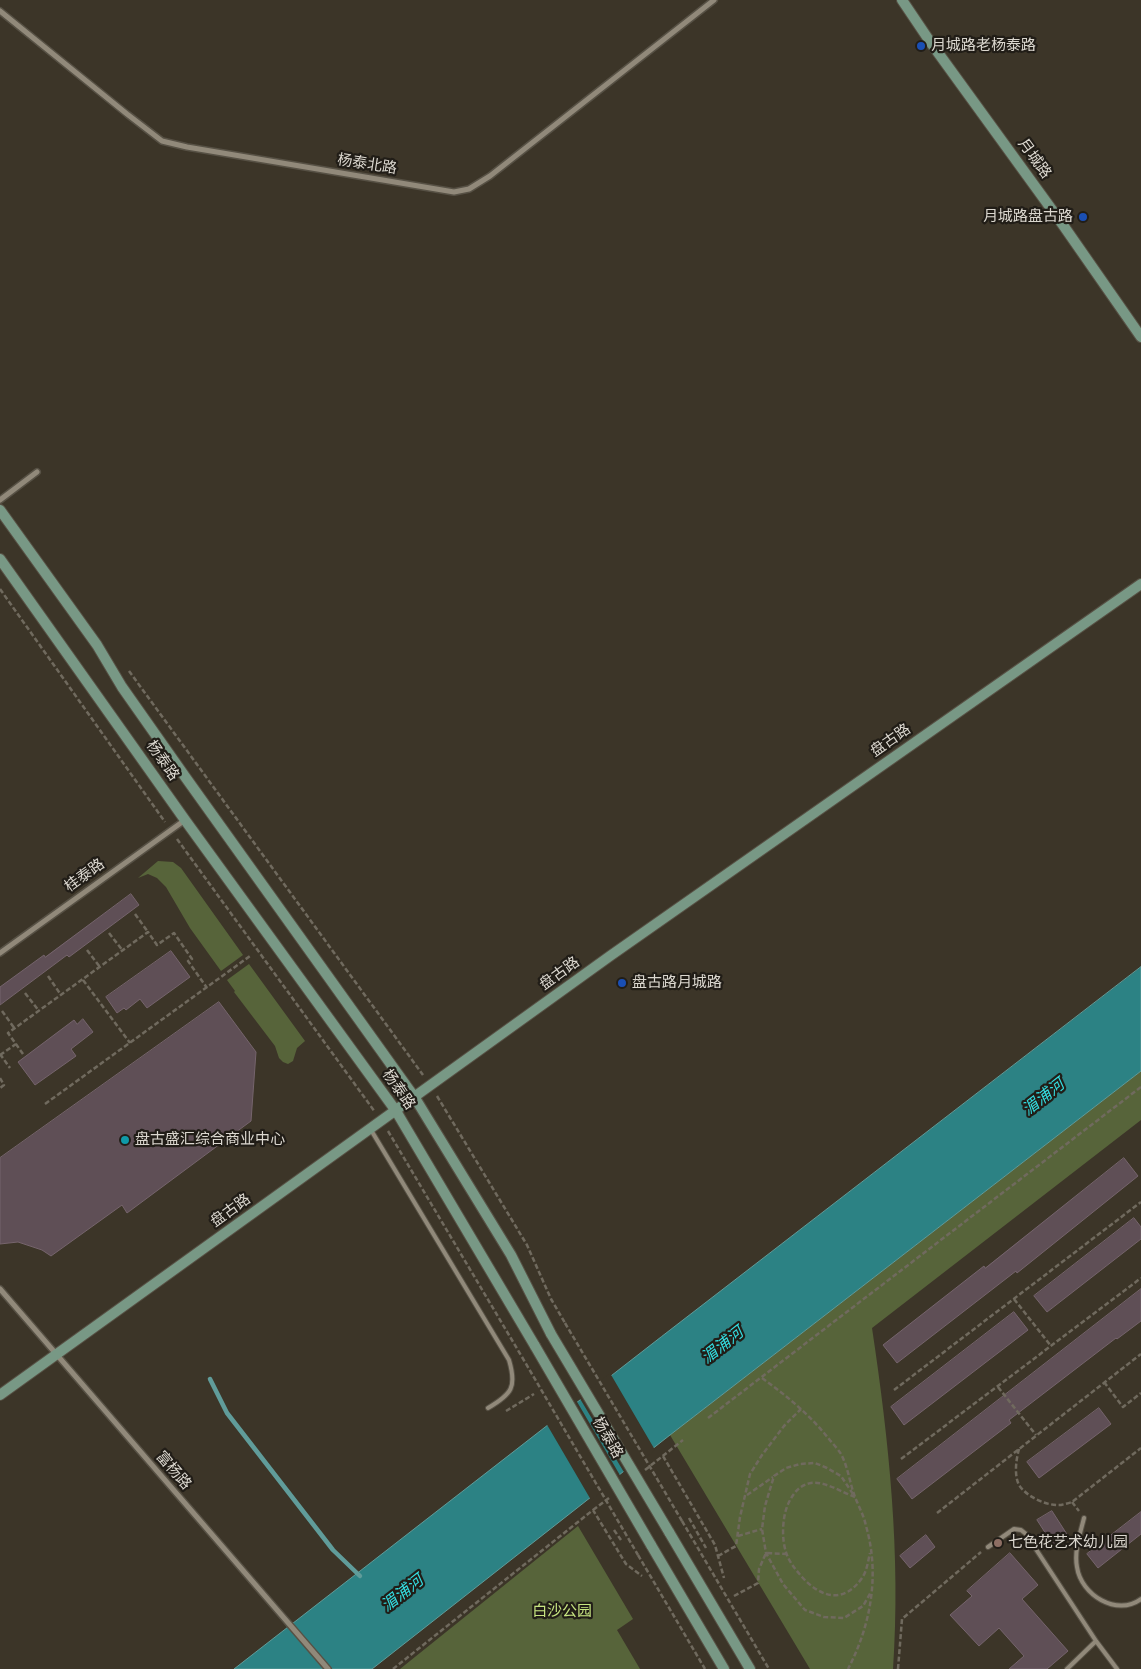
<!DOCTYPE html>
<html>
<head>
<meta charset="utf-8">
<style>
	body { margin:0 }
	canvas { display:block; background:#3c3528 }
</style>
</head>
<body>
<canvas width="1141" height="1669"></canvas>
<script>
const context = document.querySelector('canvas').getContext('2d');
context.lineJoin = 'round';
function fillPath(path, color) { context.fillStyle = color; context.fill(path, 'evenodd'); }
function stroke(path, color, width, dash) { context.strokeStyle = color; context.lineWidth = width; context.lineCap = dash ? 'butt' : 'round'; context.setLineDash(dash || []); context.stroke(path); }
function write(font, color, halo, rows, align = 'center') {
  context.font = font + ' Poppins,"Noto Sans SC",sans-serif'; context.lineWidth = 4.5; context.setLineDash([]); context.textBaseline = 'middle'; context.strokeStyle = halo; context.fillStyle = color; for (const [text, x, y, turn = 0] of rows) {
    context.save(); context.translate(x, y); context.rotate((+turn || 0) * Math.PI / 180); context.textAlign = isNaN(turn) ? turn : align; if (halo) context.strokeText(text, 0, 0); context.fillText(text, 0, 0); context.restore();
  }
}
const green = new Path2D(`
	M158,861L173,862L181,868L243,955L221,971L190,928L166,887L157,878L148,874L138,878Z
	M249,964L305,1041L297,1048L293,1061L288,1064L283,1062L279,1058L275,1046L234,992L235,991L227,980Z
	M1141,1071V1120L872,1328C889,1441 901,1555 893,1669H810L670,1435Z
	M578,1526L633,1619L617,1630L640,1669H400Z`);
const water = new Path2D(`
	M1141,967V1071L670,1435L372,1669H234L661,1337Z`);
const pier = new Path2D(`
	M610,1373L655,1450L625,1474L579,1397Z
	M576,1400L621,1477L591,1500L546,1423Z`);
const stream = new Path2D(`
	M210,1379L227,1413L333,1550L360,1576`);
const building = new Path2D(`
	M131,894L139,905L69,957L67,955L0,1005V987L44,955L45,957Z
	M171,951L190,977L147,1008L140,999L126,1010L124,1008L117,1013L106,997Z
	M219,1002L256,1052L251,1121L127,1213L122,1205L51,1256L42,1250L18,1242L0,1244V1158Z
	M83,1019L93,1032L71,1049L76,1056L35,1085L18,1062L74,1020L77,1024Z
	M1124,1158L1138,1176L1017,1273L1016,1271L897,1363L883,1345L984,1266L985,1268Z
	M1134,1218L1141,1227V1239L1047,1312L1034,1296Z
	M1141,1289V1321L1117,1339L1116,1338L1009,1420L1011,1423L912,1499L897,1479Z
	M1014,1312L1028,1330L904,1425L891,1407Z
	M1099,1408L1111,1424L1039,1478L1027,1462Z
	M1052,1511L1070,1539L1055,1548L1037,1520Z
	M1141,1512V1534L1098,1568L1087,1554Z
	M926,1535L935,1547L910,1568L900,1556Z
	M1010,1553L1038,1585L1022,1599L1068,1651L1047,1669H1009L1024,1656L999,1628L979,1646L950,1615L972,1596L967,1591Z`);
const path = new Path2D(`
	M0,589L165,822
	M129,671L423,1075
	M177,839L375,1112
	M135,914L148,932
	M109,933L123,951
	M87,950L100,967
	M48,976L61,995
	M83,980L130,1043
	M25,993L39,1011
	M2,1011L15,1029
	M0,1054L10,1068
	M23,1054L8,1033L148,932L157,945L174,933L192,959L188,961L207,988
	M0,1055L16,1044
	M0,1078L4,1085L0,1088
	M437,1096L527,1245L551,1299L565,1323
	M45,1104L250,956
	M388,1131L522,1357
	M1014,1299L1051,1346
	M762,1378C787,1396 810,1415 829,1439C833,1444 838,1449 841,1454C848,1467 850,1484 855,1497C859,1507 864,1516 866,1526C880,1574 871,1625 848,1669
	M1104,1382L1123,1407L1141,1393
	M998,1387L1036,1435
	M894,1390L1141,1202
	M506,1411L534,1394
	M708,1418L1141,1087
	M1019,1449C1016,1460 1014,1475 1019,1485C1027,1497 1046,1506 1061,1505C1065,1504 1069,1503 1072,1502L1141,1448
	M663,1456L715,1545L724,1578
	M901,1459L1141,1278
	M645,1470L683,1440
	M853,1494L841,1476L827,1468L815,1463L800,1464L786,1468L774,1476L765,1506L762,1529L766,1553L783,1584L805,1610L824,1617L844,1618L863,1606L871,1592
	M747,1495L773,1477
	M855,1497C841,1492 825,1481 811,1483C800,1485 794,1492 789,1502C782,1516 781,1540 787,1555C790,1563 796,1570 802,1577C821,1598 844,1604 862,1578C867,1571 868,1561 870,1553
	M1072,1502L1079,1511
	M593,1510L609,1498
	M937,1513L1141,1354
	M689,1518L706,1548
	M682,1521L769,1669
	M614,1530L621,1540
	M738,1536L762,1529
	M638,1555L705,1669
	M718,1556L736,1546L740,1517L750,1474L762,1455L784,1426L801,1409
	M734,1596L758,1583L759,1569L766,1553L786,1554
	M393,1669L593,1510L626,1564L642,1576
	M898,1669L902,1619L981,1552`);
const lane = new Path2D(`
	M371,1130L509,1360C517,1387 512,1394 488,1408
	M1084,1518C1080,1534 1074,1551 1077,1567C1081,1595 1117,1617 1141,1599
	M988,1547L1014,1529L1021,1530L1026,1534L1096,1641L1067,1669
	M1096,1641L1117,1669`);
const street = new Path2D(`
	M0,11L127,114L162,141L187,147L454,192L469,189L490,176L714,0
	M0,500L37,472
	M0,953L185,820
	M0,1289L328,1669`);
const secondary = new Path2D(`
	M902,0L931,43L1063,225L1141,337
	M0,510L97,645L122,687L186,778L415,1098L511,1255L551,1334
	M0,559L185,820L396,1111L535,1346
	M0,1395L610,956L1141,584
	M669,1532L750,1669
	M651,1545L724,1669`);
const pathBridge = new Path2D(`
	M565,1323L682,1521
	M522,1357L638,1555`);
const secondaryBridge = new Path2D(`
	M551,1334L669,1532
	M535,1346L651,1545`);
const markers = [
	[921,46,5,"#1a4fb4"],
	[1083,217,5,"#1a4fb4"],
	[622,983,5,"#1a4fb4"],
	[125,1140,5,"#0f9aa8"],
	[998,1543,5,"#8d6e63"]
];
const poiNames = [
	["月城路老杨泰路",931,46],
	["月城路盘古路",1073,217,"right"],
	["盘古路月城路",632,983],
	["盘古盛汇综合商业中心",135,1140],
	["七色花艺术幼儿园",1008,1543]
];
const streetNames = [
	["月城路",1034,159,54],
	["杨泰北路",367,165,9],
	["盘古路",891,741,-35],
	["杨泰路",162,761,55],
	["桂泰路",85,876,-36],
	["盘古路",560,974,-36],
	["杨泰路",398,1090,55],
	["盘古路",231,1211,-36],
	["杨泰路",607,1438,60],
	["富杨路",173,1471,49]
];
const parkNames = [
	["白沙公园",562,1612]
];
const waterNames = [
	["湄浦河",1044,1098,-38],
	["湄浦河",723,1346,-38],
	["湄浦河",403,1594,-38]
];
fillPath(green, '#57643a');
fillPath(water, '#2c8284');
stroke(water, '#609c9a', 1);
fillPath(pier, '#3c3528');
stroke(stream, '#609c9a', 4.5);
fillPath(building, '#5f4f56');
stroke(building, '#75646c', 1);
stroke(lane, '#575145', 6);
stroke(street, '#575145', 8);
stroke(secondary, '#575145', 12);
stroke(path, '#706a5e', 2.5, [5, 2.5]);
stroke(lane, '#91897a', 4);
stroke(street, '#91897a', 5);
stroke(secondary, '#789885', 10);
stroke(secondaryBridge, '#575145', 12, []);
stroke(pathBridge, '#706a5e', 2.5, [5, 2.5]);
stroke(secondaryBridge, '#789885', 10);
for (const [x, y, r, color] of markers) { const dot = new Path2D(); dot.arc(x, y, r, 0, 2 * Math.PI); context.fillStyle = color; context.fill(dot); stroke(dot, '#211d17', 2); }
write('15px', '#dbd7cf', '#211d17', poiNames, 'left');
write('15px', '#dbd7cf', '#211d17', streetNames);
write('15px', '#c6e480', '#211d17', parkNames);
write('italic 16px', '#33dde1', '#211d17', waterNames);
</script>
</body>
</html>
